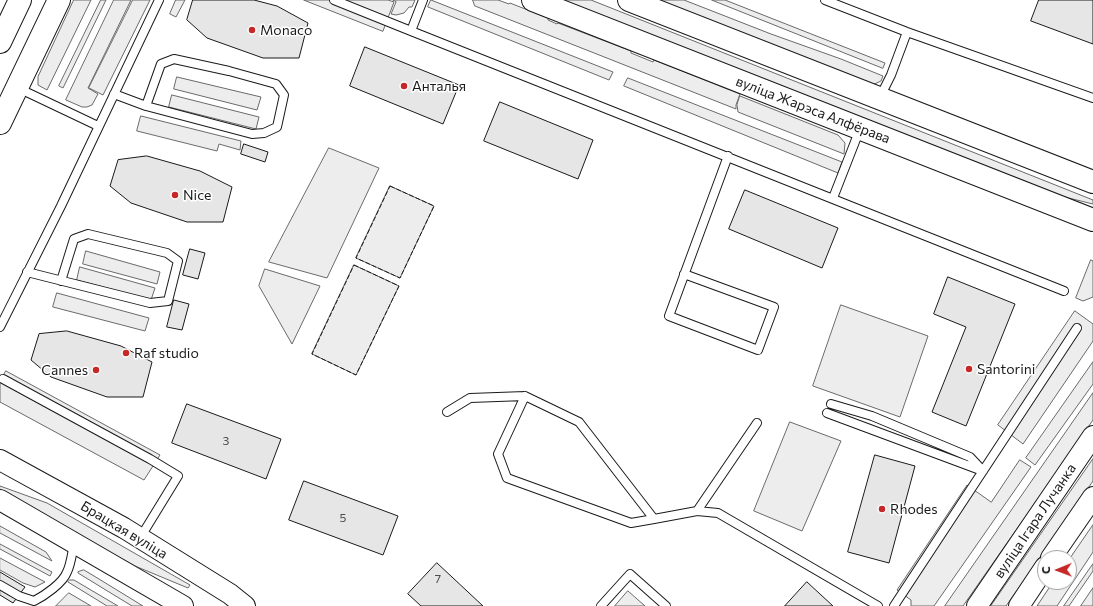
<!DOCTYPE html>
<html>
<head>
<meta charset="utf-8">
<style>
	body { margin:0 }
	#map { position:relative; width:1093px; height:606px; overflow:hidden; background:#fff; font-family:Commissioner,sans-serif }
	canvas { display:block }
	.north { position:absolute; left:1037px; top:550px; width:40px; height:40px; box-sizing:border-box; background:#fff; border:1px solid #a3a3a3; border-radius:50%; rotate:269deg; font-size:11px; font-weight:700; line-height:16px; text-align:center; color:#1a1a1a }
	.north::after { content:''; display:block; margin:auto; width:14px; height:18px; background:#c62828; clip-path:polygon(50% 0,100% 100%,50% 72%,0 100%) }
</style>
</head>
<body>
<div id="map">
<canvas width="1093" height="606"></canvas>
<div class="north">С</div>
</div>
<script>
const context = document.querySelector('canvas').getContext('2d');
context.lineJoin = 'round';
function fillPath(path, color) { context.fillStyle = color; context.fill(path, 'evenodd'); }
function stroke(path, color, width, dash) { context.strokeStyle = color; context.lineWidth = width; context.lineCap = dash ? 'butt' : 'round'; context.setLineDash(dash || []); context.stroke(path); }
function write(font, color, halo, rows, align = 'center') {
  context.font = font + ' Commissioner,sans-serif'; context.lineWidth = 3; context.setLineDash([]); context.textBaseline = 'middle'; context.strokeStyle = halo; context.fillStyle = color; for (const [text, x, y, turn = 0] of rows) {
    context.save(); context.translate(x, y); context.rotate((+turn || 0) * Math.PI / 180); context.textAlign = isNaN(turn) ? turn : align; if (halo) context.strokeText(text, 0, 0); context.fillText(text, 0, 0); context.restore();
  }
}
const built = new Path2D(`
	M74,0H91L47,90L38,85V77Z
	M101,0H106L63,88L59,86Z
	M114,0H131L88,88L98,94L92,105L87,107H82L66,100Z
	M133,0H150L103,95L89,88Z
	M176,0H185L176,17L170,14Z
	M304,0H388L394,2L383,31Z
	M393,0H415L412,7H409L404,13L396,15L391,14L396,2Z
	M431,0L613,72L609,80L428,7Z
	M473,0H498L509,4L510,3L548,18V20L557,24L558,23L631,51V53L653,62L654,60L740,94L736,105V109L475,6Z
	M556,0H591L1093,200V204L1036,190Z
	M646,0H684L771,34L841,59L883,76L881,81L870,86Z
	M712,0H725L885,63L883,68Z
	M177,77L261,97L257,110L174,89Z
	M628,78L842,162L838,173L624,86Z
	M172,95L259,117L256,129L169,107Z
	M740,96L838,135L845,143L844,154L738,112L737,105Z
	M141,116L241,141L240,150L219,144L217,151L137,131Z
	M329,148L379,168L327,278L269,262Z
	M390,186L434,206L400,278L356,258Z
	M86,251L160,272L157,284L83,264Z
	M1091,260L1093,261V297L1083,301L1076,298Z
	M354,265L399,286L356,375L312,354Z
	M80,267L155,288L151,300L77,280Z
	M265,269L320,286L292,344L259,286Z
	M57,293L149,318L145,331L53,307Z
	M841,305L928,336L900,417L813,386Z
	M1075,311L1093,324V341L1023,444L998,425Z
	M1093,362V384L1035,465L1026,458Z
	M6,371L160,455L144,480L0,402V382Z
	M1093,393V420L963,606H945Z
	M790,422L841,441L802,531L754,511Z
	M1093,459V481L1006,606H991Z
	M1020,460L1031,467L934,606H911V600L897,590L967,485L991,502Z
	M0,486L47,503L190,585L188,588L135,566L0,491Z
	M1093,525V552L1057,606H1037L1053,582H1069V560Z
	M0,526L46,552L52,561L0,533Z
	M0,544L52,572L50,576L0,549Z
	M0,558L45,582L35,587L23,583L0,570Z
	M1093,564V571L1069,606H1064Z
	M84,570L99,579L143,606H132L78,573V572Z
	M70,580H74L118,606H107L68,582Z
	M1093,588V606H1081Z
	M628,591L645,606H615Z
	M69,593L91,606H56Z`);
const building = new Path2D(`
	M193,0H254L277,6L308,23L299,58H263L207,38L187,20Z
	M1039,0H1093V44L1031,21Z
	M365,47L459,85L443,124L350,86Z
	M500,102L593,140L578,179L484,141Z
	M244,144L268,152L265,162L241,154Z
	M147,156L200,171L232,187L223,222H187L131,203L110,186L118,160Z
	M745,190L838,228L822,268L729,229Z
	M190,249L205,253L198,279L183,275Z
	M948,277L1015,304L966,426L932,412L966,327L934,314Z
	M174,300L189,304L182,330L167,327Z
	M67,331L121,346L152,362L143,397H107L51,377L31,360L39,334Z
	M187,404L281,439L266,479L172,443Z
	M875,455L915,466L889,563L848,552Z
	M304,481L398,516L383,555L289,520Z
	M437,563L483,606H421L408,594Z
	M0,572L25,587L13,603L0,595Z
	M807,582L833,606H785Z`);
const service = new Path2D(`
	M334,0L411,31L423,0
	M825,0L907,32L1093,98
	M411,31L1064,291
	M18,88L98,126
	M114,94L146,106L252,134L264,133L277,127L284,95L276,84L229,71L174,59L161,64L146,106
	M880,97L891,75L907,32
	M833,198L860,129
	M27,272L150,303L168,301L178,261L167,253L88,234L74,239L61,281
	M684,274L774,307L758,350L669,316L728,156
	M0,327L61,206L159,0
	M3,379L150,459L178,476L140,538
	M525,396L498,454L507,478L631,523L654,519
	M831,404L872,416L970,457L983,471
	M447,412L470,398L525,396L579,422L654,519L697,511L718,513L878,606
	M827,413L980,470
	M697,511L757,423
	M0,585L19,596L34,601C44,596 63,583 67,572C71,564 72,553 74,544
	M601,606L630,574L666,606
	M894,606L1077,328`);
const tertiary = new Path2D(`
	M0,460L124,528L230,594L245,606
	M0,500L183,606
	M1051,558L1093,497
	M977,606L1093,436
	M1019,606L1045,567`);
const secondary = new Path2D(`
	M533,0L1093,220
	M629,0L1093,182
	M0,42L20,0
	M0,123L59,0`);
const fence = new Path2D(`
	M390,186L434,206L400,278L356,258Z
	M354,265L399,286L356,375L312,354Z`);
const markers = [
	[252,30,4,"#c62828"],
	[404,86,4,"#c62828"],
	[175,195,4,"#c62828"],
	[126,353,4,"#c62828"],
	[969,369,4,"#c62828"],
	[96,370,4,"#c62828"],
	[882,509,4,"#c62828"]
];
const numberNames = [
	["3",226,441],
	["5",343,518],
	["7",438,579]
];
const poiNames = [
	["Monaco",260,30],
	["Анталья",412,86],
	["Nice",183,195],
	["Raf studio",134,353],
	["Santorini",977,369],
	["Cannes",88,370,"right"],
	["Rhodes",890,509]
];
const streetNames = [
	["вуліца Жарэса Алфёрава",813,110,21],
	["вуліца Ігара Лучанка",1035,521,-56],
	["Брацкая вуліца",124,530,31]
];
fillPath(built, '#ededed');
stroke(built, '#6a6a6a', 1);
fillPath(building, '#e6e6e6');
stroke(building, '#1a1a1a', 1);
stroke(service, '#1a1a1a', 10);
stroke(tertiary, '#1a1a1a', 22);
stroke(secondary, '#1a1a1a', 24);
stroke(service, '#fff', 8);
stroke(tertiary, '#fff', 20);
stroke(secondary, '#fff', 22);
stroke(fence, '#1a1a1a', 1, [5, 2]);
for (const [x, y, r, color] of markers) { const dot = new Path2D(); dot.arc(x, y, r, 0, 2 * Math.PI); context.fillStyle = color; context.fill(dot); stroke(dot, '#fff', 1.5); }
write('12px', '#4d4d4d', null, numberNames);
write('14px', '#1a1a1a', '#fff', poiNames, 'left');
write('14px', '#1a1a1a', '#fff', streetNames);
</script>
</body>
</html>
